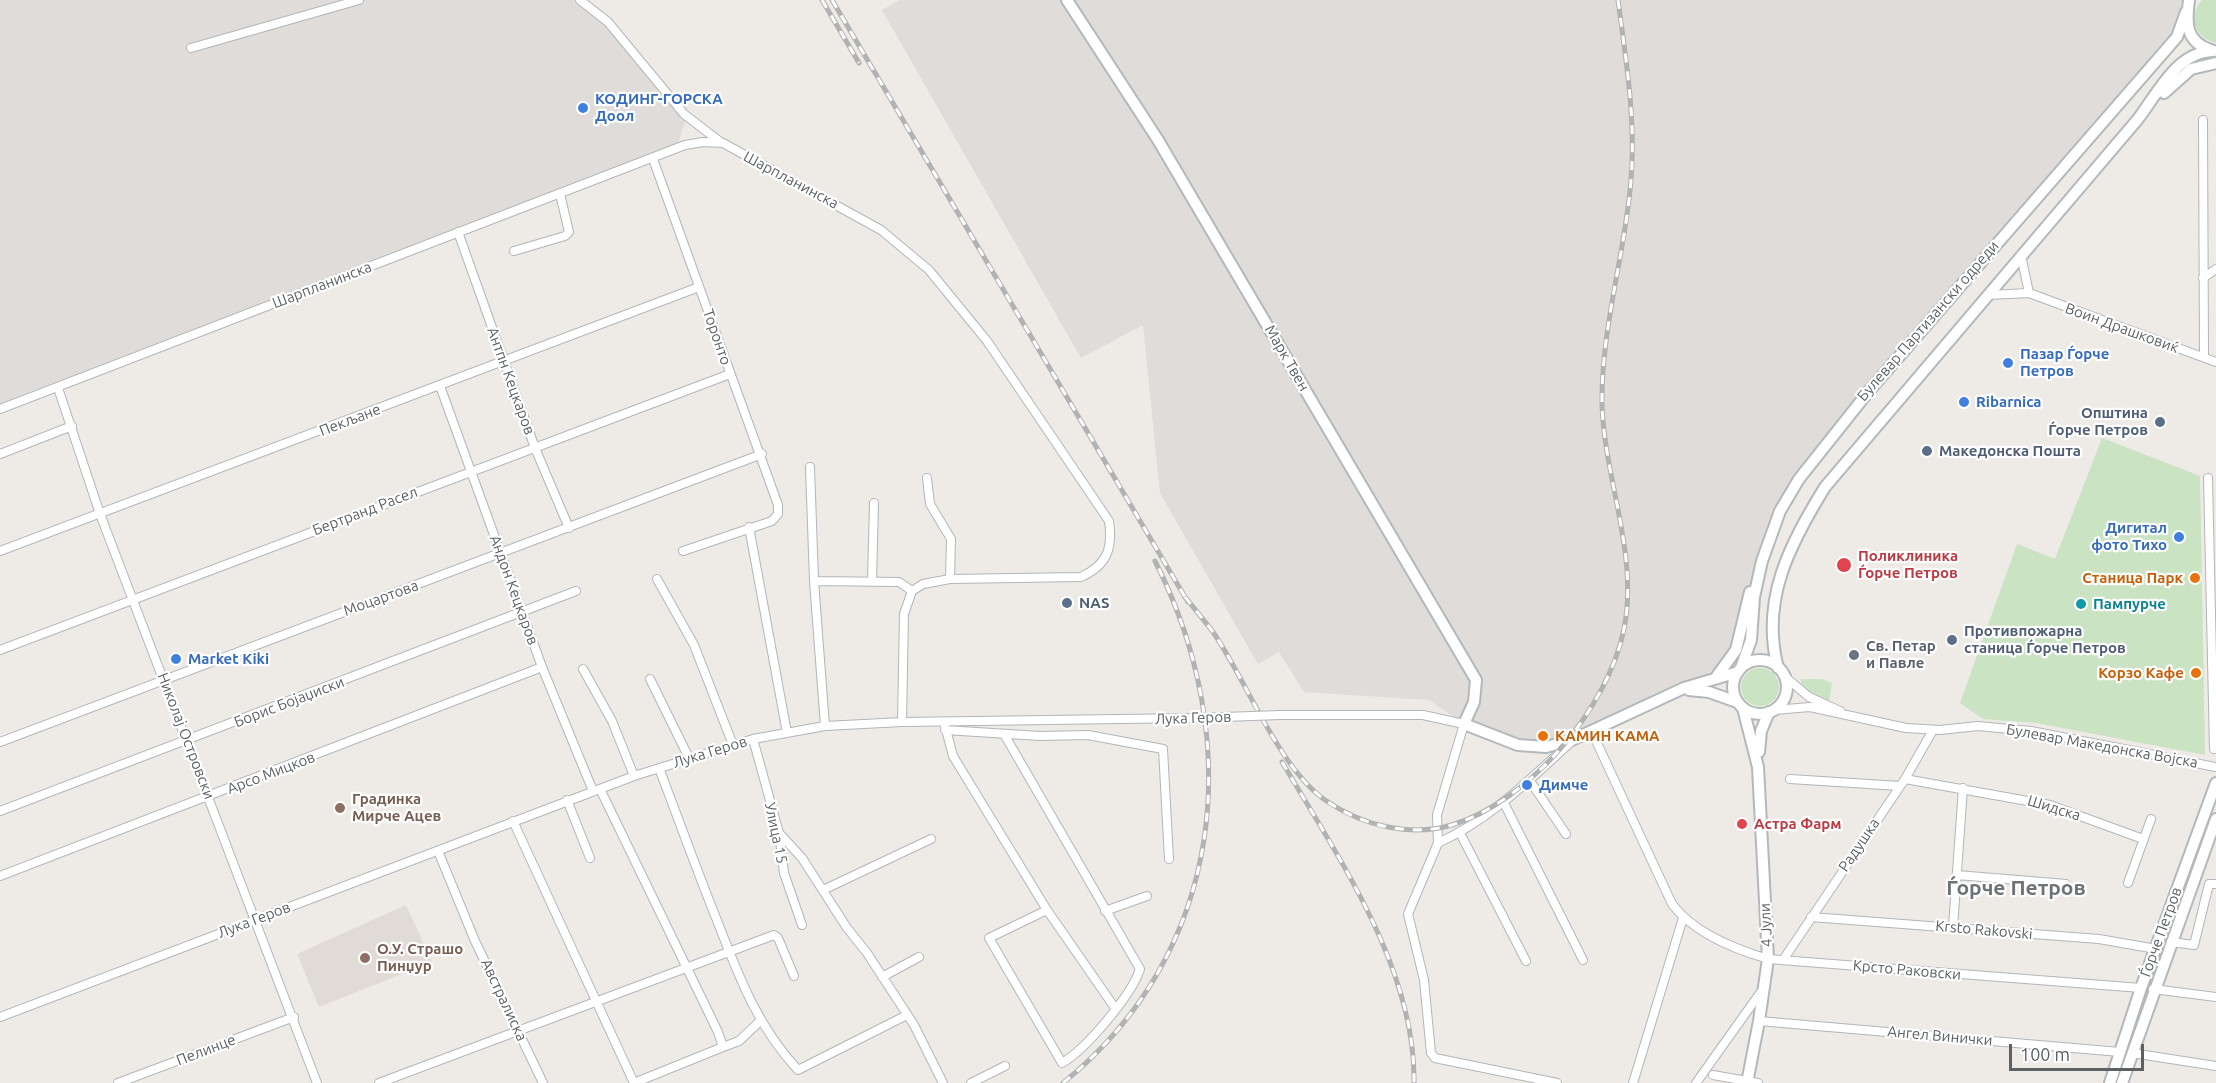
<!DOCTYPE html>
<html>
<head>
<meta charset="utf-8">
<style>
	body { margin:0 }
	#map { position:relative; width:2216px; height:1083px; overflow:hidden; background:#eeeae5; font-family:Ubuntu,sans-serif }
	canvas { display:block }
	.scale { position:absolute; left:2009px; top:1044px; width:135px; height:27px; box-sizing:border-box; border:3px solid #5c6164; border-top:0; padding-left:8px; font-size:18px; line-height:21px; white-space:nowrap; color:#5c6164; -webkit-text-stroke:4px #fff; paint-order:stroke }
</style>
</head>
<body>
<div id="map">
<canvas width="2216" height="1083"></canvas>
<div class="scale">100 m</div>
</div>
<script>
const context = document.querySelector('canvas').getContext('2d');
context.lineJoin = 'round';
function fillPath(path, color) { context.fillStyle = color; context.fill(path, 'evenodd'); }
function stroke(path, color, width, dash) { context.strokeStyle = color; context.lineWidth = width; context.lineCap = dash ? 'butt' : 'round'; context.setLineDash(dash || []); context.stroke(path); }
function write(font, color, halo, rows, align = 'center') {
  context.font = font + ' Ubuntu,sans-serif'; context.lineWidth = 4.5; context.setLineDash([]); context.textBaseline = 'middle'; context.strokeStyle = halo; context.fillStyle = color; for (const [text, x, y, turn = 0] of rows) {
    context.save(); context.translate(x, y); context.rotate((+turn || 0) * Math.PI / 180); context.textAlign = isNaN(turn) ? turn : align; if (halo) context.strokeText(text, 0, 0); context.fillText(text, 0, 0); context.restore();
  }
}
const industrial = new Path2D(`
	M0,0H581L596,11L684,114L685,122L676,149L0,409Z
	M900,0H2189V4H2180L2186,12L2177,37L2078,148L1789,495L1739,638L1715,678L1546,747L1464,724L1429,700L1304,692L1279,652L1258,664L1160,493L1143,325L1081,358L882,10Z`);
const education = new Path2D(`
	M406,905L432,962L319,1007L297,954Z`);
const green = new Path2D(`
	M2202,0H2216V43C2195,38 2187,16 2202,0Z
	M2102,438L2200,476L2205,755L2036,723L1983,719L1960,703L2017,544L2055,559Z
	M1741 687a19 19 0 1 1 38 0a19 19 0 1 1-38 0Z
	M1801,679H1822L1832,683L1829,701L1816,696L1801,684Z`);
const street = new Path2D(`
	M580,0L608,22L684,114L719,141
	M191,48L359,0
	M2203,120L2204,357
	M653,159L778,505V514L772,521L683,551
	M458,232L535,448L569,528
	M514,251L565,236L569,232L560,194
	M2021,255L2029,293
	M2203,278L2216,269
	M1988,295L2029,293L2216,362
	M440,386L542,667L593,791
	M58,388L100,514L317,1083
	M0,409L685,145L703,142L723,143L881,230L929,270L987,341L1109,521C1113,549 1107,565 1081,577L950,579L923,584L912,591L904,614L902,722
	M0,454L72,426
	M810,467L814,581L899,582L912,591
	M927,478L930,504L951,539L950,579
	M2208,478L2214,749
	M749,527L787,733
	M0,551L699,287
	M657,579L694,645L733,745
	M814,581L825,726
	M872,582L874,503
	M0,650L730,374
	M583,669L612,721L634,776
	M1783,675L1809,697L1840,711
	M650,679L689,758
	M1774,710L1810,707L1906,728L1940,730L1978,726L2031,731L2216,767
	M1281,715H1423L1464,724L1437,815L1438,843L1408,914L1424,980L1431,1053L1435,1058L1557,1083
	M944,722L953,756L1047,910L1115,1008
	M945,730L1040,736L1088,735L1163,749L1169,859
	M1004,734L1140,969C1132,995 1085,1050 1062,1063L989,938L1047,910
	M753,739L779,833L784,873L802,925
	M0,742L762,454
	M1597,743L1672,904C1693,932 1734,949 1768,959L2141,988
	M659,768C678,818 696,868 716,918C738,974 756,1025 798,1070L907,1015
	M1790,779L1900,786
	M1905,779L2050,805L2143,839
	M1530,781L1566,834
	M567,800L590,858
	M1504,803L1583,960
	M0,811L576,591
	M513,821L634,1083L723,1047L718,1032L600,789
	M779,833L802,858L847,928L867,953L914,1025L943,1083
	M1460,833L1526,961
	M1438,843C1491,819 1530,779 1572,741
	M438,851L475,941L543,1083
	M1957,875L2066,884
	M0,876L542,667
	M2128,883L2151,819
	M823,890L931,839
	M1105,911L1147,896
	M1811,917L2099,939L2156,949
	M1953,927L1963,788
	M2171,942L2194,945L2209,884H2216
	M1783,960L1905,779L1933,730
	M882,977L919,957
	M2153,989L2216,997
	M0,1017L634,776L753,739L825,726L902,722L1194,718
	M1759,1021L2120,1052
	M723,1047L739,1041L759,1022
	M2132,1053L2216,1066
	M1713,1075L1758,1083
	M118,1083L294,1017
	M379,1083L774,935L778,938L794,976
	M971,1083L1005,1066
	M1633,1083L1683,918
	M1696,1083L1763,989`);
const secondary = new Path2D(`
	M1067,0L1158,140L1476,680L1474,702L1464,724L1518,745L1546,747L1572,740L1684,688L1738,672
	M2189,0C2186,22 2185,42 2211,50
	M2164,93L2191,69L2216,63
	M1733 687a27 27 0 1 1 54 0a27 27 0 1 1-54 0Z
	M1741,668L1751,640L1754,597L1762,561L1780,511L1799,479L1869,391L2177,37L2186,12
	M1778,668C1760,600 1790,544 1825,487L2138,119C2158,93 2177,51 2214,51
	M1717,676L1736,650L1750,592
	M1689,690L1709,692L1737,702
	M1743,708L1758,767L1768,959L1759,1021L1747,1083
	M1759,752L1761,731L1769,712
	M2110,1083L2141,988L2216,783
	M2122,1083L2216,819`);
const rail = new Path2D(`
	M822,0L859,63
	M832,0L1188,602
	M1185,597C1194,608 1204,620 1213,632C1247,681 1279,770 1328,802C1364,826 1410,837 1452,825C1530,801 1608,708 1624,629C1639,555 1604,478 1602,404C1601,328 1625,255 1631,180C1636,119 1626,60 1618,0
	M1282,762C1338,857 1416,969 1414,1083
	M1063,1083C1225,952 1246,741 1155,561`);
const streetBridge = new Path2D(`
	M1194,718L1281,715`);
const markers = [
	[583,108,6,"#3f7fe0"],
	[2008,363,6,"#3f7fe0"],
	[1964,402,6,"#3f7fe0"],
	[2160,422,6,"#5c6f8a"],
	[1927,451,6,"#5c6f8a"],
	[2179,537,6,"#3f7fe0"],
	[1844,565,8,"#e0444e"],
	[2195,578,6,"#e8710a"],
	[1067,603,6,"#5c6f8a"],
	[2081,604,6,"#0f9aa8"],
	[1952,640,6,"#5c6f8a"],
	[1854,655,6,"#6b7280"],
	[176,659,6,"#3f7fe0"],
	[2196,673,6,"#e8710a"],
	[1543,736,6,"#e8710a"],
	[1527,785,6,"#3f7fe0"],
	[340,808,6,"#8d6e63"],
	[1742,824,6,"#e0444e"],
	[365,958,6,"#8d6e63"]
];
const shopNames = [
	["КОДИНГ-ГОРСКА",595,99],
	["Доол",595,116],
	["Пазар Ѓорче",2020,354],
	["Петров",2020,371],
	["Ribarnica",1976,402],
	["Дигитал",2167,528,"right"],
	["фото Тихо",2167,545,"right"],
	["Market Kiki",188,659],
	["Димче",1539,785]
];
const streetNames = [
	["Шарпланинска",791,180,28],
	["Шарпланинска",322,285,-21],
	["Булевар Партизански одреди",1928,321,-49],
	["Воин Драшковиќ",2122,328,20],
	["Торонто",717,337,71],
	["Марк Твен",1287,358,60],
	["Антпн Кецкаров",511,381,70],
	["Пекљане",350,420,-21],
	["Бертранд Расел",365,511,-21],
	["Андон Кецкаров",514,590,70],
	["Моцартова",381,598,-20],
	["Борис Бојаџиски",289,702,-21],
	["Лука Геров",1193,718,-2],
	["Николај Островски",186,736,69],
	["Булевар Македонска Војска",2102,746,10],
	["Лука Геров",710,752,-17],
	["Арсо Мицков",271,773,-21],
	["Шидска",2054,808,17],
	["Улица 15",776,833,78],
	["Радушка",1859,845,-56],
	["Лука Геров",254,920,-21],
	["4 Јули",1766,925,-93],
	["Krsto Rakovski",1984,930,5],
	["Ѓорче Петров",2161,932,-70],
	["Крсто Раковски",1907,970,5],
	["Австралиска",504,1000,65],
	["Ангел Винички",1940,1036,5],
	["Пелинце",206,1050,-21]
];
const serviceNames = [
	["Општина",2148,413,"right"],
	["Ѓорче Петров",2148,430,"right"],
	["Македонска Пошта",1939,451],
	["NAS",1079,603],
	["Противпожарна",1964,631],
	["станица Ѓорче Петров",1964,648]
];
const healthNames = [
	["Поликлиника",1858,556],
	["Ѓорче Петров",1858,573],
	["Астра Фарм",1754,824]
];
const foodNames = [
	["Станица Парк",2183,578],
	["Корзо Кафе",2184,673],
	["КАМИН КАМА",1555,736,"left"]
];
const cultureNames = [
	["Пампурче",2093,604]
];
const worshipNames = [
	["Св. Петар",1866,646],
	["и Павле",1866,663]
];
const educationNames = [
	["Градинка",352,799],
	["Мирче Ацев",352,816],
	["О.У. Страшо",377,949],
	["Пинџур",377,966]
];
const districtNames = [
	["Ѓорче Петров",2016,888]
];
fillPath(industrial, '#dfdcd9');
fillPath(education, '#e0dbd6');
fillPath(green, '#c9e3c3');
stroke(street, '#b2b6b8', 10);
stroke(secondary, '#b3b8bb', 14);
stroke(street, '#fff', 8);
stroke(secondary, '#fff', 10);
stroke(rail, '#b1b2b2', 5);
stroke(rail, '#fff', 3, [9]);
stroke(streetBridge, '#b2b6b8', 10, []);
stroke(streetBridge, '#fff', 8);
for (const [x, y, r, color] of markers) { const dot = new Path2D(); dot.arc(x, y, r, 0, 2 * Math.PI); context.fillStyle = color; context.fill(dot); stroke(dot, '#fff', 2); }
write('bold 15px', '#366cbe', '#fff', shopNames, 'left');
write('15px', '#5c6164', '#fff', streetNames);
write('bold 15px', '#4e5e75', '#fff', serviceNames, 'left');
write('bold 15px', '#be3a42', '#fff', healthNames, 'left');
write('bold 15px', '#c56008', '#fff', foodNames, 'right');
write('bold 15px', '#0d838f', '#fff', cultureNames, 'left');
write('bold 15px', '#5b616d', '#fff', worshipNames, 'left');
write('bold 15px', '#785e54', '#fff', educationNames, 'left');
write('bold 21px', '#6d7376', '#fff', districtNames);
</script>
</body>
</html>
